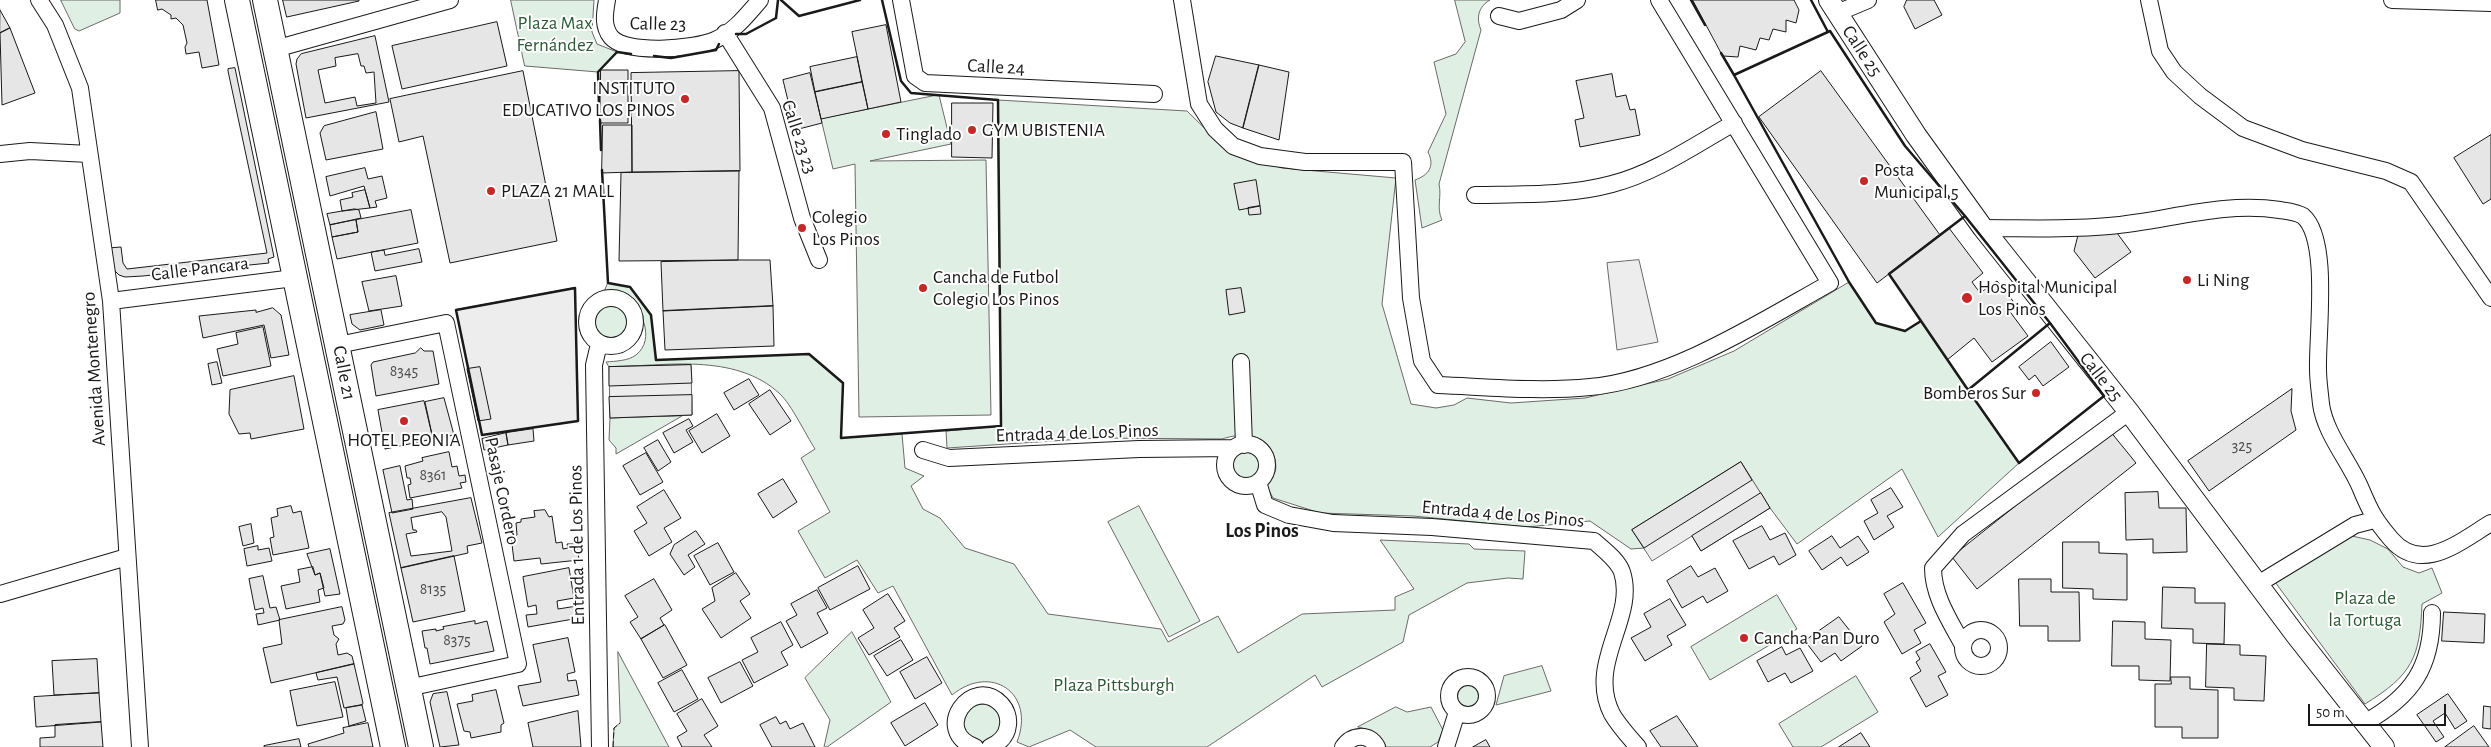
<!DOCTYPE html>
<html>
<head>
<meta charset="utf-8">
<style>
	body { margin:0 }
	#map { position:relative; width:2491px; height:747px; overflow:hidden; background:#fff; font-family:"Alegreya Sans",sans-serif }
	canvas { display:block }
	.scale { position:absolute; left:2308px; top:704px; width:138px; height:22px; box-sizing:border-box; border:2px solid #1a1a1a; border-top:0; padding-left:6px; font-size:15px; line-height:18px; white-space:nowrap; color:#1a1a1a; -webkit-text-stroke:4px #fff; paint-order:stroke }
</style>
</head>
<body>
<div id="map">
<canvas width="2491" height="747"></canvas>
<div class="scale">50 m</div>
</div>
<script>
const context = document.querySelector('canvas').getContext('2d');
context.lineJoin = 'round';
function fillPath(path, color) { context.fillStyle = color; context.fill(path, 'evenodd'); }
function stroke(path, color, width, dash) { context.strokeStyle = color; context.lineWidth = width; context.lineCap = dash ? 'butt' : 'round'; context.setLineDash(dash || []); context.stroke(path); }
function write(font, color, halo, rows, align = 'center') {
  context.font = font + ' "Alegreya Sans",sans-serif'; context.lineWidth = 4; context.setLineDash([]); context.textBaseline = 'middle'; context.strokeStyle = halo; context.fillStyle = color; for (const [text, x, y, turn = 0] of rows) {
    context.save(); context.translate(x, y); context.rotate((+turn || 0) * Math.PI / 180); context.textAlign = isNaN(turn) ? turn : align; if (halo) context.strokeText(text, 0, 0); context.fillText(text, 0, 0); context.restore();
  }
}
const green = new Path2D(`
	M61,0H120V13L79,31L75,29Z
	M511,0H594L592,32L597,44L617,52L598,72L525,66Z
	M1455,0H1490C1478,7 1476,18 1481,30L1439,184C1442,197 1436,207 1442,220L1422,228L1415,180C1429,175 1435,166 1428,152L1446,114L1434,62L1456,54L1465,42Z
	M939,95L951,144L870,161L986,160L991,415L859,417L855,164L833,169L821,119Z
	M998,100L1187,111L1229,152L1282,168L1396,178L1382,304L1411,404L1436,408L1454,405L1467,398L1511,403L1585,398L1668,379L1734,351L1849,282L1876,323L1905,331L1921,321L2019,463L1938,537L1902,469L1797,544L1770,508L1741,462L1633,530L1644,548L1631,549L1590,521L1527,527L1413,516L1320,513L1273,498L1266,485C1269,481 1273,477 1275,472C1277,467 1275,458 1273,453C1263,432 1241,433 1222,439L1097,438L947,448L946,431L1001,426Z
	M608,283L630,287L651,315L656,360L809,354L843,383L841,438L902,434L905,468L924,476L911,486L923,509L940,518L965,548L1014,564L1048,614L1161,629L1168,642L1218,616L1238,653L1302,614L1395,610V597L1414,589L1380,540L1469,544L1474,549L1525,551L1523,579L1508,578L1467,583L1409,615L1403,642L1322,687L1315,675L1207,747H1096L1070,730L1029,747L1017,742C1036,693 991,663 952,695L893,586L878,593L857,560L825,578L798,531L830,512L801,458L815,449C806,435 791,404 780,394C735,352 664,366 609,367L606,362C616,361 628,361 636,355C656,339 642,307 623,296C618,294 610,294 604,293Z
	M595 322a16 16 0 1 1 32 0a16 16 0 1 1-32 0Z
	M682,416L616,454V448L609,440L610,418Z
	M1230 466a16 16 0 1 1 32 0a16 16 0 1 1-32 0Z
	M1139,506L1200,621L1169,637L1108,522Z
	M2352,536L2370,540L2388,549L2403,567L2419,573L2432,568L2442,593L2422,604C2420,658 2412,675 2365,704L2275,582L2300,558Z
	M1777,595L1797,629L1710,680L1691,647Z
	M852,632L891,702L827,747H824L830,720L805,678Z
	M618,652L669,747H613L614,728L620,723Z
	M1542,666L1551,691L1496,705L1504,676Z
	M1856,676L1878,712L1821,747H1793L1779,724Z
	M1457 696a12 12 0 1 1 24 0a12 12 0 1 1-24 0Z
	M963 723a19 19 0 1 1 38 0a19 19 0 1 1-38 0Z
	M1396,707L1407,712L1431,707L1443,730L1438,742L1430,747H1386C1380,734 1371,730 1358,727Z`);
const parking = new Path2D(`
	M1639,260L1658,342L1617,350L1607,263Z
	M575,288L578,421L482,435L456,310Z
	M691,365L692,415L610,418L609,367Z
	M1741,462L1770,508L1701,551L1692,536L1652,561L1632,530Z`);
const building = new Path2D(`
	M156,0H207L219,65L202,68L199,52L186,54L185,47L187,43L183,25L176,18L171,19V15L162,9L158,10Z
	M283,0H359V1L287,17Z
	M1693,0H1794L1799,10L1796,23L1786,20V32L1773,29L1769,40L1760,38L1756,50L1740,46L1738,57L1723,56Z
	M1907,0H1934L1942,15L1915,29L1904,7Z
	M0,10L10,28L0,33Z
	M497,22L507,66L402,89L392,46Z
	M886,25L901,102L868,109L852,32Z
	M10,28L35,93L2,105L0,33Z
	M375,36L389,102L306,118L296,64L297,59L301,54Z
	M358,54L361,66H364L366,73L374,72L376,103L357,106L355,97L325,103L318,70L336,66L335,58Z
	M1216,56L1259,65L1243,128L1230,123L1216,112L1208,82Z
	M857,57L862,82L815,92L810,67Z
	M1259,65L1289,72L1279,140L1243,128Z
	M235,68L274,257L268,259L269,263L143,276L125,277L119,275L114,270L108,248L121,247L123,263L127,269L267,253L228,71V69Z
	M601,70H628V123H600Z
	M523,71L557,241L450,263L423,136L399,142L390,99Z
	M739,71L740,171L632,172L631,73Z
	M1821,71L1940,235L1877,283L1759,117Z
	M810,73L822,123L795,130L783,80Z
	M1612,74L1616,97L1626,95L1630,110L1635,109L1640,135L1580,147L1575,120L1584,118L1576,81Z
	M862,82L868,109L821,119L815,92Z
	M952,103H993L992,158L952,157Z
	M376,112L383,149L326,160L320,133L324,126Z
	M603,125H632V172L602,173Z
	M2491,135V199L2483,204L2454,158Z
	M365,168L368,179L382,176L387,198L375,201L377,207L370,208L364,186L330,196L326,177Z
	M739,171L738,260L619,261L621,173Z
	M1256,180L1260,206L1239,210L1234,184Z
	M365,190L370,208L342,211L340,200L353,197L352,193Z
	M1260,206L1261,214L1249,215L1248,208Z
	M355,209L359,210L361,218L330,225L327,214Z
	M411,210L418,243L337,259L332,237L358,232L356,220Z
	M356,220L358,232L332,237L330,225Z
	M1949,228L1983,273L1972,282L1980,293L1997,281L2013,301L2008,309L2028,336L1992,362L1974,338L1947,360L1889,274Z
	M2117,233L2131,252L2095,278L2074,251L2078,235Z
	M419,249L422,262L375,271L371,252L384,250L385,255Z
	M738,260H770L773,306L663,311L661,262Z
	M396,276L402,306L369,311L362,282Z
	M1241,288L1245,312L1229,315L1226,290Z
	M773,306L774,346L665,350L663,311Z
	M273,308L281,315L289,355L271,358L264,325L203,338L199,316L256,310V312Z
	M381,310L384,325L360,330L352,324L350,315Z
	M263,327L271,366L223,376L217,349L238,344L236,333Z
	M2051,342L2069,367L2043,386L2035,375L2029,380L2019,367Z
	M421,348L424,351H433L439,384L376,396L371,365L373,362L415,353Z
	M217,362L222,383L212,385L208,364Z
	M691,365L692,383L609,386V367Z
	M480,367L491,419L478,421L467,369Z
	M294,376L304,429L251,439L250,433L239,434L229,414L230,390Z
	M749,379L759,395L734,410L724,393Z
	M2292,389L2291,411L2296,430L2209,491L2188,461Z
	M770,390L791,421L770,435L749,404Z
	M692,395V415L610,418L609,397Z
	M444,398L454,435L433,439L425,402Z
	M424,401L433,439L385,449L378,410Z
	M717,414L730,436L702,453L689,431Z
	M689,419L693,426L686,430L693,442L674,453L663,433Z
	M533,429L534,441L508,445L506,433Z
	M2110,431L2136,463L1977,589L1952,557Z
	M506,433L508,445L484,450L482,439Z
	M658,440L671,462L658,471L644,448Z
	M449,452L452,467L457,466L459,476L465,475L466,482L460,483L462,488L410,498L408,485L411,484L410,478H407L405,466L423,461L422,458Z
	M646,453L663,482L640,495L623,466Z
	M1741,462L1752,480L1644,548L1632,530Z
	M400,466L407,500L412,499L413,509L392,513L383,470Z
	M783,479L797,502L773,518L758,494Z
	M1891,488L1903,507L1887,516L1894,527L1874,540L1864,521L1878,513L1871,500Z
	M664,490L681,518L664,528L672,542L649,556L634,531L647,523L637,507Z
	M2158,492L2159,508H2186L2187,552L2153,553V539L2126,540L2125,493Z
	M1761,493L1770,508L1701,551L1692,536Z
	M471,498L482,543L467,546L468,553L401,568L389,513Z
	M291,506L293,513L301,511L309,548L273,555L270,538L274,537L271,518L278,516L277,509Z
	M545,510L549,517L552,516L556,543L562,542L563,549L568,548L567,544H577L579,560L541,564L540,558L514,561L511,536L517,535L516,523L521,522V519L535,517L534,511Z
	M442,512L446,517L452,551L411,556L406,534L417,532L416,530H413L411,518Z
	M251,524L254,543L243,546L239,527Z
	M1762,526L1770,540L1785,533L1796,555L1779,565L1774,556L1749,569L1733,541Z
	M696,531L705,544L688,555L695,567L684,575L670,554L674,545Z
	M1832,536L1840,548L1858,536L1869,552L1847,566L1841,557L1822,570L1809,551Z
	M2063,542H2099V553L2127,554V600L2093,599V589L2063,588Z
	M718,543L734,572L710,585L694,556Z
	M258,546V550L269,548L272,561L247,566L244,549Z
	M330,549L340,594L325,596L320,573L315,575L307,554Z
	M454,556L465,611L413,622L401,568Z
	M858,566L870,589L830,610L818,588Z
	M1691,566L1698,577L1715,568L1728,591L1707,603L1703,596L1682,608L1667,581Z
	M313,567L315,575L320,573L324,588L318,590L320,602L286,609L281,586L300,582L298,570Z
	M569,568L574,598L557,601L558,609L577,606L579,618L528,627L526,615L537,614L536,605L528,607L523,577Z
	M736,573L750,594L740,601L751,618L721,638L702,609L715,601L712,588Z
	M263,576L270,608L276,607L280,620L258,625L256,614L264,613L263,608L255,610L249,579Z
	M654,579L672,610L660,618L664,625L641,639L630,622L638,617L625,596Z
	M2019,579H2051V592H2079L2080,641H2048V626H2020Z
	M1903,583L1926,623L1914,630L1921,643L1902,654L1884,622L1895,614L1884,594Z
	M2163,587L2195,588V603H2225L2224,644L2193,643V629L2162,628Z
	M817,590L827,608L817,613L828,633L801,648L786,621L797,615L791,604Z
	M888,594L905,621L894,628L900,637L869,655L858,638L874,628L863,610Z
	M1670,599L1686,625L1667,636L1672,645L1645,661L1631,638L1651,627L1644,614Z
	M342,607L345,620L343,624L332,626L334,635L339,639L336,644L338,655L347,653L352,656L354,664L271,683L263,648L282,644L279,620Z
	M2444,612L2485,614L2484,643L2442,641Z
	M1839,617L1862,646L1841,661L1835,653L1821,662L1805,641Z
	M475,621V624L487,621L494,651L430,664L427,648H425L422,631L436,629V631L444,629L443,627Z
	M2113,621L2145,622V639L2171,640L2170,681L2139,680V666H2112Z
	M781,622L793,645L781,652L788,665L754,683L742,660L758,652L751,638Z
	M665,625L687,665L663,678L641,639Z
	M568,638L575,672L567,674L568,681L576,680L579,695L523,706L518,686L541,682L533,645Z
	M901,640L913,660L887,676L874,656Z
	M1930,644L1946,672L1938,676L1948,695L1926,707L1910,678L1921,671L1916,662L1920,659L1916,652Z
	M2207,644L2240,645V655L2266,656L2264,701L2234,700V688L2206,687Z
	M1782,647L1786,655L1800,648L1813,671L1791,683L1785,673L1768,682L1757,661Z
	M927,657L942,683L915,699L900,672Z
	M97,659L99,693L54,695L52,661Z
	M740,662L753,686L721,703L708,678Z
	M354,664L363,703L362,705L344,708L337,677L318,680L316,673Z
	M682,670L698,699L674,712L658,683Z
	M2171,677H2190V689L2218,690V738H2182V727H2155V684H2171Z
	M335,682L343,717L297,726L290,691Z
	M496,690L504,723L501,725V732L471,738L470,732L464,731L457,704L473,701L472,695Z
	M447,692L459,745L440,747L430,702L433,694Z
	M99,693L101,722L36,727L34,697Z
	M2448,694L2467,721L2455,729L2445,713L2433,721L2444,737L2436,742L2417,715Z
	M702,699L718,726L704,735L712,747H682L677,737L687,731L677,714Z
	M925,703L938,725L905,746L891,723Z
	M362,705L366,721L349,726L346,708Z
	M2484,706L2491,707V729L2483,728Z
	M578,711L581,747H533L528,723Z
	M1677,716L1698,747H1661L1650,731Z
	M776,717L780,724L786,721L790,729L803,723L815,747H772L760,725Z
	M101,722L103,747H40V738L55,737V725Z
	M368,723L373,747H309L308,744L344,733L343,728Z
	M2474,726L2489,747H2445Z
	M1861,733L1870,747H1839Z
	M299,739L301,747H264V746Z
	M1486,740L1490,747H1473Z`);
const minor = new Path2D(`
	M39,0L55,25L80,88L111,301L140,747
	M607,0C605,12 602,26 611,37C626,55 694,49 715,40C734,32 747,15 760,0
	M901,0L915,76L925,83L1154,94
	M1182,0L1199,104L1215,129L1233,146L1260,156L1305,162H1403L1411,298L1422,361L1438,385C1488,387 1540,392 1590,387C1670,380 1760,322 1830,283L1659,0
	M2149,0L2160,51L2174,72L2200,96L2243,128L2302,150L2386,171L2411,182L2491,298
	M2392,0L2491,3
	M1837,13L1868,0
	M1499,16L1519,21L1561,10L1577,0
	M725,33L772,108L802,218L819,260
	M275,49L450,0
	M0,154L30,151L89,154
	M1475,195C1520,194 1568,196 1612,184C1655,173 1695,145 1734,123
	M1983,228C2025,228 2067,230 2109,226C2167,221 2222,201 2280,210C2287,211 2297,212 2303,216C2330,239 2317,334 2318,369C2318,381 2320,393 2321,404C2325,434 2350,462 2361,489C2371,513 2375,520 2391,539C2422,575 2459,542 2491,523
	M587 322a24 24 0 1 1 48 0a24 24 0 1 1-48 0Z
	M111,301L294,278
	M599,344L594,365L600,747
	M338,345L446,323L518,664L408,688
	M1241,362L1244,445
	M1225 465a21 21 0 1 1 42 0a21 21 0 1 1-42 0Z
	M923,450L949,458L1139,449L1234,448
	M1258,482L1265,505L1289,515L1333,523L1432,527L1594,541C1603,549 1618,560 1622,572C1637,618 1586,663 1612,714C1619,726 1629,737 1638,747
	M2258,584L2355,525L2374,520
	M0,594L127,557
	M1963 648a18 18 0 1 1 36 0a18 18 0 1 1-36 0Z
	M1963,645C1950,621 1933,596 1933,568L1963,534L2129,412
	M1449 696a19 19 0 1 1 38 0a19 19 0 1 1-38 0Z
	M2366,722C2412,696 2432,667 2432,613
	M975,747C931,731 972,674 1001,704C1006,709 1009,717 1008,725C1007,736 999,743 990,747
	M1343,747C1352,734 1369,733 1377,747
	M1446,747L1457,712`);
const tertiary = new Path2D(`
	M1829,0L1916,135L1983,228L2129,412L2295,634L2384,747`);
const secondary = new Path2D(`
	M237,0L393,747
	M265,0L421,747`);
const fence = new Path2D(`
	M613,747L614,728L620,723`);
const wall = new Path2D(`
	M781,0L799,16L860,0
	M1691,0L1705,25
	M1811,0L1828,32
	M1830,31L1905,146L1965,216L1889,274L1921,321L1905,331L1876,323L1849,282L1734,75Z
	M736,34H746L776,18L778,0
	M1721,53L1734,75H1735
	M654,56L671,58L716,50L719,44
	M599,105L598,72L617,52L631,54
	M600,120L601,150
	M602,170L608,283L630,287L651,315L656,360L809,354L843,383L841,438L1001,426L998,100L911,93L901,81L882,0
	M1965,216L2050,323L1968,390L1889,274Z
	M575,288L578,421L482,435L456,310Z
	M2050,323L2104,396L2019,463L1968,390Z`);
const markers = [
	[685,99,5,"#c62828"],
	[972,130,5,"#c62828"],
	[886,134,5,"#c62828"],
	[1864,181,5,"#c62828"],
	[491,191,5,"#c62828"],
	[802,228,5,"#c62828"],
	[2187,280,5,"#c62828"],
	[923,288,5,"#c62828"],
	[1967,298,6,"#c62828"],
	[2036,393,5,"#c62828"],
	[404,421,5,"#c62828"],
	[1744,638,5,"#c62828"]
];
const numberNames = [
	["8345",404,371],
	["325",2242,446],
	["8361",433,475],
	["8135",433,589],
	["8375",457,640]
];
const parkNames = [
	["Plaza Max",555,23],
	["Fernández",555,45],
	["Plaza de",2365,598],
	["la Tortuga",2365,620],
	["Plaza Pittsburgh",1114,685]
];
const streetNames = [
	["Calle 23",658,24,1],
	["Calle 25",1862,51,57],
	["Calle 24",996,67,3],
	["Calle 23 23",799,137,72],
	["Calle Pancara",200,269,-7],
	["Avenida Montenegro",94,369,-94],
	["Calle 21",344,373,79],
	["Calle 25",2101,377,52],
	["Entrada 4 de Los Pinos",1077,433,-2],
	["Pasaje Cordero",502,491,78],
	["Entrada 4 de Los Pinos",1503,514,5],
	["Entrada 1 de Los Pinos",577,545,-91]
];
const poiNames = [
	["INSTITUTO",675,88,"right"],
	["EDUCATIVO LOS PINOS",675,110,"right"],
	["GYM UBISTENIA",982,130],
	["Tinglado",896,134],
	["Posta",1874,170],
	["Municipal 5",1874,192],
	["PLAZA 21 MALL",501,191],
	["Colegio",812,217],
	["Los Pinos",812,239],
	["Cancha de Futbol",933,277],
	["Colegio Los Pinos",933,299],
	["Li Ning",2197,280],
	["Hospital Municipal",1978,287],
	["Los Pinos",1978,309],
	["Bomberos Sur",2026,393,"right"],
	["HOTEL PEONIA",404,440,"center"],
	["Cancha Pan Duro",1754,638]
];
const neighbourhoodNames = [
	["Los Pinos",1262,531]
];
fillPath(green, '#e0efe3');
stroke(green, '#6a6a6a', 1);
fillPath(parking, '#ededed');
stroke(parking, '#6a6a6a', 1);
fillPath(building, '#e6e6e6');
stroke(building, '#1a1a1a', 1);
stroke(minor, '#1a1a1a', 18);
stroke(tertiary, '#1a1a1a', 22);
stroke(secondary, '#1a1a1a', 26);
stroke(minor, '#fff', 16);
stroke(tertiary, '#fff', 20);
stroke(secondary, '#fff', 24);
stroke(fence, '#1a1a1a', 1, [6, 2.5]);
stroke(wall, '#1a1a1a', 2.5);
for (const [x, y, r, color] of markers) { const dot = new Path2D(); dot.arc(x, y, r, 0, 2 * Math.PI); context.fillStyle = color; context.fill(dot); stroke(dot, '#fff', 2); }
write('16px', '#4d4d4d', null, numberNames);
write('19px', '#2b5a34', '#fff', parkNames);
write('19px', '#1a1a1a', '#fff', streetNames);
write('19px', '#1a1a1a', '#fff', poiNames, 'left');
write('bold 20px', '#1a1a1a', '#fff', neighbourhoodNames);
</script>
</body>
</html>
